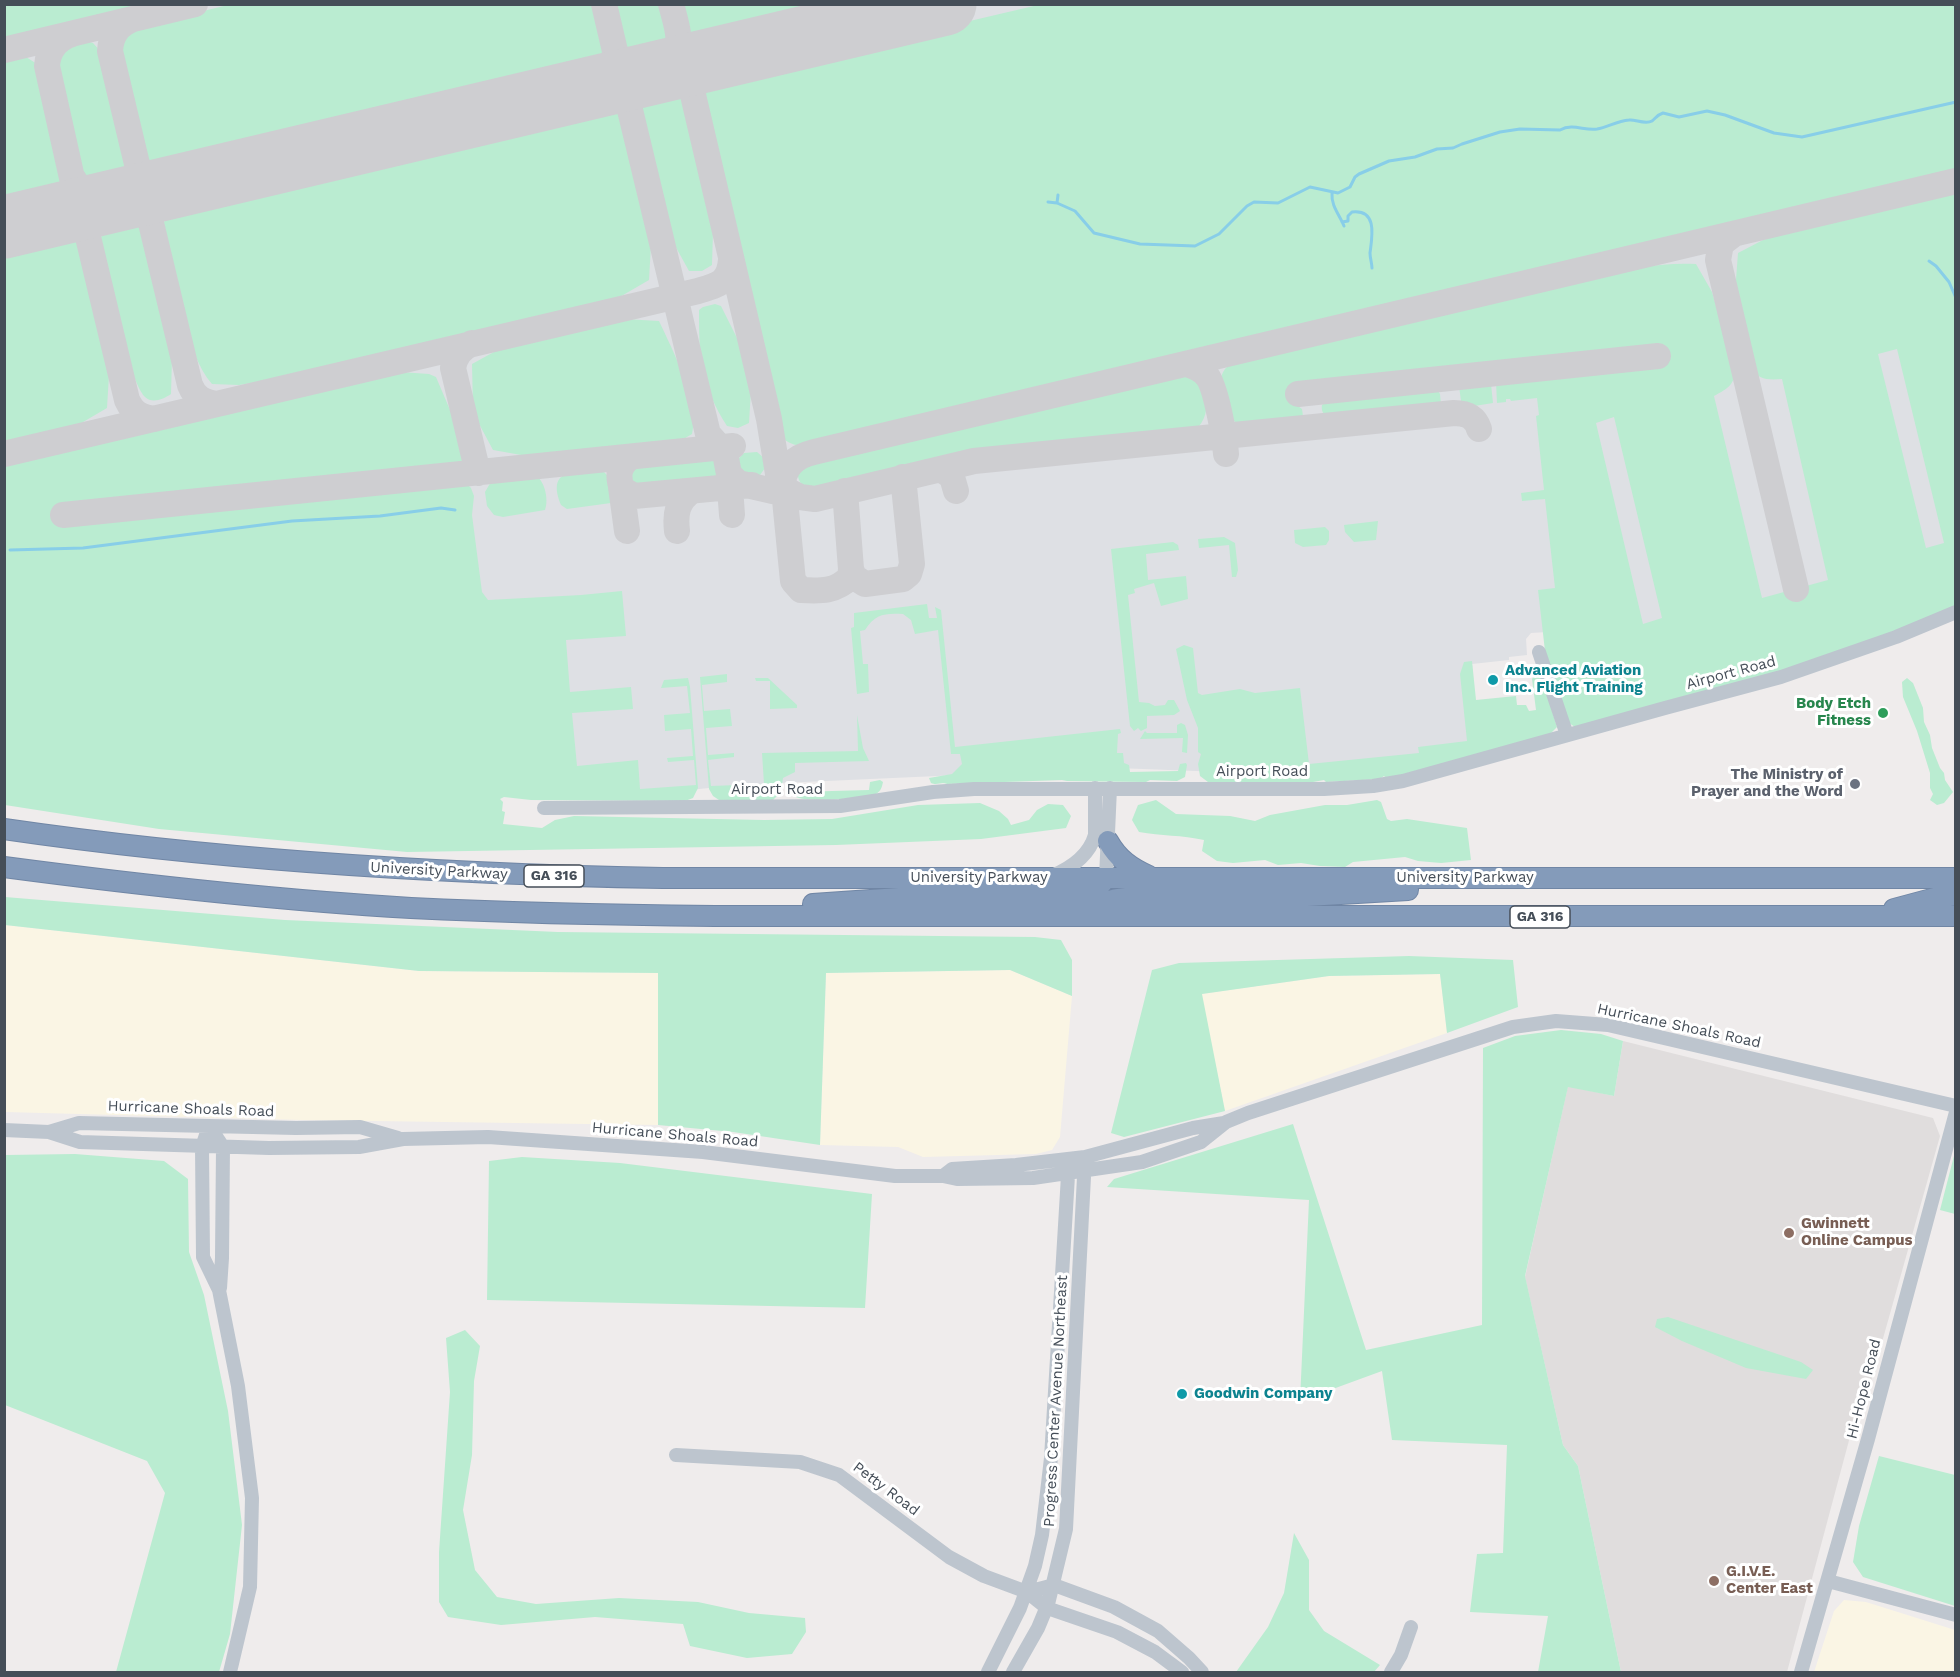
<!DOCTYPE html>
<html>
<head>
<meta charset="utf-8">
<style>
	body { margin:0 }
	#map { position:relative; width:1960px; height:1677px; overflow:hidden; background:#efecec; font-family:"Work Sans",sans-serif }
	canvas { display:block }
	.frame { position:absolute; inset:0; border:6px solid #454e58; pointer-events:none }
</style>
</head>
<body>
<div id="map">
<canvas width="1960" height="1677"></canvas>
<div class="frame"></div>
</div>
<script>
const context = document.querySelector('canvas').getContext('2d');
context.lineJoin = 'round';
function fillPath(path, color) { context.fillStyle = color; context.fill(path, 'evenodd'); }
function stroke(path, color, width, dash) { context.strokeStyle = color; context.lineWidth = width; context.lineCap = dash ? 'butt' : 'round'; context.setLineDash(dash || []); context.stroke(path); }
function write(font, color, halo, rows, align = 'center') {
  context.font = font + ' "Work Sans",sans-serif'; context.lineWidth = 6; context.setLineDash([]); context.textBaseline = 'middle'; context.strokeStyle = halo; context.fillStyle = color; for (const [text, x, y, turn = 0] of rows) {
    context.save(); context.translate(x, y); context.rotate((+turn || 0) * Math.PI / 180); context.textAlign = isNaN(turn) ? turn : align; if (halo) context.strokeText(text, 0, 0); context.fillText(text, 0, 0); context.restore();
  }
}
const commercial = new Path2D(`
	M5,925L419,971L658,973V1125L302,1120L5,1112Z
	M1010,970L1072,996L1060,1137L1052,1150L1036,1154L923,1157L898,1147L820,1145L826,973Z
	M1440,974L1447,1033L1225,1111L1201,994L1329,976Z
	M1844,1600L1866,1602L1955,1630V1672H1814L1834,1611Z`);
const education = new Path2D(`
	M1623,1041L1933,1118L1940,1136L1864,1406L1855,1418L1787,1672H1621L1578,1466L1563,1445L1525,1277L1568,1086L1614,1096Z`);
const airport = new Path2D(`
	M5,5H1955V594L1920,609L1531,633L1526,639L1527,655L1509,657V660L1472,664L1478,746L1302,775L1116,768L737,785L671,792L5,755Z`);
const green = new Path2D(`
	M5,4H155V5L5,40Z
	M596,5C600,24 614,52 593,66L164,167L149,161L144,154L119,47L123,36L130,29L232,4Z
	M613,5H662C664,14 670,28 667,37C662,54 636,59 625,45C617,36 616,16 613,5Z
	M679,5V4L849,5L704,39C685,33 683,22 679,5Z
	M1038,5H1955V174L813,444C800,447 790,446 781,436L704,105V93L714,81Z
	M83,40L93,43L102,53L127,159C122,182 94,192 81,170L57,70C56,51 65,43 83,40Z
	M19,55L26,57L37,64L63,175L59,188L50,194L5,205V58Z
	M671,91L685,102L704,180L713,232L712,265L702,271H689L673,242L640,116C644,95 653,96 671,91Z
	M605,107L617,113L625,122L651,245L649,280L618,298L562,313L299,375L239,385L212,384C185,353 174,276 163,235L162,225L172,210Z
	M1955,190V607L1820,660L1575,727L1569,723L1545,651L1538,590L1555,588L1545,499L1522,501L1521,493L1544,490L1536,416L1539,415L1537,398L1511,401L1510,399H1506V402L1497,403L1496,382L1656,365L1661,348L1563,358L1561,360H1543L1471,368L1472,384H1491L1493,403L1468,407L1461,401L1457,371L1297,386L1298,402L1295,404L1302,409L1303,416C1297,425 1289,425 1279,426C1269,427 1255,431 1246,428C1226,423 1212,386 1225,369C1231,362 1242,360 1250,357L1600,274C1633,269 1663,262 1696,264L1712,292L1735,372C1734,386 1725,390 1714,396L1762,598L1828,580L1782,379C1768,380 1758,380 1750,367L1735,293L1738,253L1763,240L1829,219ZM1897,349L1944,543L1926,548L1878,354ZM1614,417L1662,618L1643,624L1596,423Z
	M126,221L138,226L144,231L172,358L171,394C164,399 152,404 145,397C127,377 108,277 100,246C100,229 111,224 126,221Z
	M63,236L76,241L82,251L109,375L107,408L78,425L5,443V250Z
	M715,304L721,306L741,346L748,373L751,390L749,423L738,428L727,426C700,383 699,358 699,310L703,307Z
	M624,319L659,321C672,349 700,403 692,434L675,444L538,458L493,450L477,420L473,408L472,364L503,347L548,334Z
	M400,372L429,374L436,377L453,417L466,466L64,506L61,508L62,522L467,484L471,488L474,496L472,515L482,592L488,600L581,595L622,591L626,636L566,640L570,692L631,687L633,709L572,713L577,766L638,760L640,789L696,785L694,760L668,762L667,758L693,756L691,729L665,731L664,715L690,713L687,686L661,688L664,680L688,678L690,687L698,788L693,798L685,801L531,800L504,797L500,799L503,802L502,811L505,812L503,824L542,828L555,820L574,816L764,820L832,819L918,805L980,803L999,811L1008,819L1011,825L1029,820L1037,810L1048,804L1063,805L1071,816L1066,828L981,839L836,845L407,852L159,829L5,805V463L366,378Z
	M1181,375C1211,381 1215,417 1191,434L957,456L816,490C803,489 799,484 797,472L808,462Z
	M1437,389L1440,394L1441,404L1437,409L1432,410L1340,420C1331,420 1320,416 1322,405L1329,400Z
	M757,452L765,459V468L760,475L746,477L737,467V460L744,453Z
	M708,458L714,460L721,467L720,472L714,480L634,488C627,483 623,477 628,469L636,465Z
	M598,469C612,473 613,490 611,503L567,509L561,505C547,470 571,472 598,469Z
	M534,475C545,479 549,500 545,510L503,517L494,515L487,506L485,492L492,480Z
	M1378,521L1376,540L1354,542L1345,532L1344,525Z
	M1325,527L1329,531V540L1326,545L1303,547L1295,543L1294,530Z
	M1224,537L1235,543L1238,570L1236,577H1232L1229,545L1199,548L1198,539Z
	M1173,542L1178,545L1179,550L1146,554L1148,580L1186,576L1188,599L1161,606L1154,583L1134,589L1135,593L1128,595L1139,702L1149,703L1155,706L1165,705L1168,700H1174L1180,711L1174,715L1147,716V728L1141,731L1138,728L1134,731L1130,726L1111,549Z
	M927,604L929,618H937L935,607L941,610L955,747L1120,729L1121,733L1118,734L1117,753H1123L1124,763L1129,765L1130,772L1178,771L1180,764L1186,763L1187,765L1185,777L1177,781L1150,780L1146,782L1067,781L1062,780L947,784C941,781 938,786 931,783L929,778L952,774L962,764L960,754H951L938,630L915,634L911,620L903,614C885,613 875,614 865,630L860,631L863,664H868L869,692L857,694L851,628L854,627V613Z
	M1184,645L1193,648L1198,693L1202,695L1240,689L1255,693L1300,688L1309,764L1419,753L1418,747L1467,741L1460,674L1464,662L1472,661L1476,700L1516,696L1517,705H1526L1529,711L1536,710L1532,679L1534,676L1542,678L1557,727L1550,734L1397,776L1386,778L1384,776L1380,779L1326,782L1324,780L1313,782H1208L1200,776L1198,764L1201,754L1198,752V728L1187,700L1176,649Z
	M727,674V682L702,685L704,711L730,709L732,726L706,728L708,755L734,753V757L708,760L711,786L764,784L762,753L858,751L857,715L863,748L869,761L795,763V772L783,778L781,792L773,800H719L713,796L709,789L700,677Z
	M755,678H768L797,705V708L770,709V681H756Z
	M1907,678L1913,683L1923,708L1924,722L1930,735L1932,748L1940,768L1944,773L1945,780L1953,792L1944,803L1937,805L1930,800L1933,794L1930,788V773L1917,731L1903,697L1902,682Z
	M1181,723L1185,725L1188,735L1187,753L1182,752L1183,738L1140,739L1145,731L1147,733H1177V725Z
	M880,780L883,782C882,787 881,791 876,794C864,799 804,803 794,796L791,790L793,783L795,785L796,792L869,790L870,782Z
	M1156,800L1176,814L1230,816L1255,821L1270,815L1325,805H1347L1377,800L1381,802L1387,819L1391,821L1407,819L1467,828L1471,860L1441,863L1418,861L1405,857L1353,862L1345,867L1320,866L1301,863L1278,865L1265,860L1233,863L1217,861L1202,851L1204,840C1182,835 1161,836 1139,832L1132,820L1138,805Z
	M5,897L285,920L558,932L1035,937L1061,940L1072,960V996L1010,970L826,973L820,1145L733,1132L658,1125V973L419,971L5,925Z
	M1409,956L1513,960L1518,1007L1447,1033L1440,974L1329,976L1202,994L1225,1111L1124,1137L1111,1133L1152,970L1179,963Z
	M1561,1030L1601,1034L1623,1041L1614,1096L1568,1087L1525,1276L1563,1445L1578,1466L1621,1672H1538L1548,1616L1470,1612L1477,1554L1503,1553L1507,1445L1392,1440L1382,1371L1300,1401L1309,1200L1107,1187L1114,1179L1293,1124L1366,1350L1482,1325L1483,1048L1515,1036Z
	M1955,1152V1214L1940,1210Z
	M75,1154L164,1161L188,1179L189,1252L204,1295L228,1411L242,1525L230,1634L219,1672H116L165,1493L147,1461L5,1405V1155Z
	M522,1157L620,1163L872,1194L865,1308L487,1300L489,1161Z
	M1668,1317L1801,1362L1813,1370L1806,1379L1746,1368L1682,1341L1655,1327L1657,1319Z
	M465,1330L480,1346L474,1381L472,1455L463,1510L475,1570L497,1597L536,1604L619,1598L698,1602L749,1613L805,1618L806,1632L792,1654L747,1658L690,1646L683,1624L595,1617L501,1625L448,1617L439,1602V1552L450,1392L446,1338Z
	M1879,1456L1955,1475V1606L1863,1577L1853,1562L1859,1526Z
	M1294,1533L1309,1560V1610L1324,1631L1380,1665L1374,1672H1236L1268,1627L1284,1593Z`);
const stream = new Path2D(`
	M1332,193C1331,206 1339,214 1344,226
	M1048,202L1057,203L1075,211L1094,233L1140,244L1195,246L1219,234L1247,206L1254,202L1278,203L1310,187L1338,193L1350,187L1355,177L1359,174L1389,161L1415,157L1437,149L1453,148L1462,144L1500,132L1520,129L1560,130C1573,123 1584,131 1597,129C1608,127 1617,121 1629,120C1635,119 1645,125 1652,121C1656,118 1657,115 1663,113L1679,117L1707,111L1725,115L1774,133L1802,137L1956,102
	M1057,203L1058,195
	M1342,222L1348,221V216L1352,212C1378,209 1372,237 1370,253C1370,258 1372,264 1372,268
	M1929,261L1936,266L1949,282L1956,298
	M10,550L83,548L292,521L380,516L441,508L455,510`);
const taxiway = new Path2D(`
	M604,4L615,51L614,66
	M133,19C118,25 111,35 110,51L137,164C147,183 160,186 180,186
	M4,50L195,4
	M615,51C626,70 633,70 653,74C658,70 665,68 669,63C686,47 676,24 671,4
	M719,58C704,67 693,76 693,95L769,419L778,474L788,491L800,497L815,499L974,461L1454,413C1467,413 1475,417 1479,429
	M588,89C607,89 621,92 630,110L708,434L725,453L729,474L738,483L799,497
	M137,164C138,205 88,199 88,237L127,400C133,413 140,417 155,419
	M73,178C96,219 130,184 151,223L190,385C195,398 204,402 217,404
	M42,218L65,206L74,187L47,66C48,50 56,39 72,34
	M1734,234L1721,244L1718,260L1796,589
	M472,343C461,349 455,356 453,368L478,473
	M1186,364C1194,366 1202,370 1207,376C1216,387 1225,439 1226,454
	M1298,394L1658,356
	M4,454L698,291C718,285 729,283 731,260
	M631,457C619,465 617,475 622,489L634,496L752,485
	M941,469L952,477L956,491
	M729,474L732,515
	M780,480L785,500L793,581L801,590C820,591 836,592 850,577L851,569
	M782,486C785,466 794,457 814,452L1956,181
	M621,487L627,531
	M845,491L851,569L854,577L865,584L903,579L909,574L912,564L903,477
	M63,515L733,446
	M677,531C675,514 677,501 692,491`);
const runway = new Path2D(`
	M4,227L945,4`);
const minor = new Path2D(`
	M1539,652L1567,735
	M544,808L840,806L933,792L974,789H1324L1373,786L1403,781L1665,708L1781,677L1896,637L1956,612
	M1052,876C1071,868 1089,856 1095,835V788
	M1106,878L1110,788
	M209,1126L202,1147L203,1257L219,1290L238,1386L252,1498L250,1587L230,1672
	M209,1126L223,1147L222,1258L220,1288
	M4,1130L49,1132L80,1142L269,1148L359,1147L403,1139L488,1137L703,1152L895,1176H943L957,1179L1033,1178L1142,1162L1201,1142L1226,1122L1248,1113L1513,1027L1556,1021L1608,1025L1956,1106
	M49,1132L79,1123L296,1128L360,1127L398,1138
	M943,1176L952,1169L1016,1165L1085,1157L1193,1128L1224,1123
	M676,1455L800,1462L839,1475L949,1557L984,1576L1027,1592L1047,1608L1117,1632L1155,1652L1182,1672
	M1828,1581L1956,1615
	M1027,1592L1054,1585L1114,1607L1158,1631L1189,1658L1202,1672
	M988,1672L1020,1608L1035,1566L1042,1535L1051,1458L1069,1159
	M1013,1672L1038,1628L1048,1604L1066,1529L1085,1157
	M1391,1672L1401,1655L1411,1627
	M1801,1672L1868,1439L1956,1112`);
const highway = new Path2D(`
	M4,829C223,861 442,874 663,878H1956
	M1108,841C1118,859 1131,868 1149,876
	M4,867C140,885 275,900 411,908C512,913 614,915 715,916H1956
	M813,904L914,897L1085,896L1097,889L1106,878
	M1894,909L1935,898L1956,895
	M1091,916C1101,903 1110,899 1126,898H1273L1408,890`);
const markers = [
	[1493,680,6,"#0f9aa8"],
	[1883,713,6,"#2e9e5b"],
	[1855,784,6,"#6b7280"],
	[1789,1233,6,"#8d6e63"],
	[1182,1394,6,"#0f9aa8"],
	[1714,1581,6,"#8d6e63"]
];
const shields = [
	[554,876,60],
	[1540,917,60]
];
const shieldNames = [
	["GA 316",554,876],
	["GA 316",1540,917]
];
const cultureNames = [
	["Advanced Aviation",1505,671],
	["Inc. Flight Training",1505,688],
	["Goodwin Company",1194,1394]
];
const streetNames = [
	["Airport Road",1731,673,-15],
	["Airport Road",1262,772],
	["Airport Road",777,790],
	["University Parkway",439,871,3],
	["University Parkway",979,878],
	["University Parkway",1465,878],
	["Hurricane Shoals Road",1679,1026,12],
	["Hurricane Shoals Road",191,1109,2],
	["Hurricane Shoals Road",675,1135,5],
	["Hi-Hope Road",1864,1389,-76],
	["Progress Center Avenue Northeast",1056,1401,-87],
	["Petty Road",886,1489,37]
];
const leisureNames = [
	["Body Etch",1871,704],
	["Fitness",1871,721]
];
const worshipNames = [
	["The Ministry of",1843,775],
	["Prayer and the Word",1843,792]
];
const educationNames = [
	["Gwinnett",1801,1224],
	["Online Campus",1801,1241],
	["G.I.V.E.",1726,1572],
	["Center East",1726,1589]
];
fillPath(commercial, '#faf5e4');
fillPath(education, '#e0dddd');
fillPath(airport, '#dee0e4');
fillPath(green, '#baecd1');
stroke(stream, '#88cee8', 3);
stroke(taxiway, '#ceced1', 26);
stroke(runway, '#ceced1', 63);
stroke(highway, '#7086a5', 22);
stroke(minor, '#bdc5ce', 14);
stroke(highway, '#849bba', 20);
for (const [x, y, r, color] of markers) { const dot = new Path2D(); dot.arc(x, y, r, 0, 2 * Math.PI); context.fillStyle = color; context.fill(dot); stroke(dot, '#fff', 2); }
for (const [x, y, w] of shields) { const box = new Path2D(); box.roundRect(x - w / 2, y - 11, w, 22, 4.5); context.fillStyle = '#fff'; context.fill(box); stroke(box, '#454e58', 1.5); }
write('bold 14px', '#454e58', null, shieldNames);
write('bold 15px', '#0d838f', '#fff', cultureNames, 'left');
write('15px', '#454e58', '#fff', streetNames);
write('bold 15px', '#27864d', '#fff', leisureNames, 'right');
write('bold 15px', '#5b616d', '#fff', worshipNames, 'right');
write('bold 15px', '#785e54', '#fff', educationNames, 'left');
</script>
</body>
</html>
